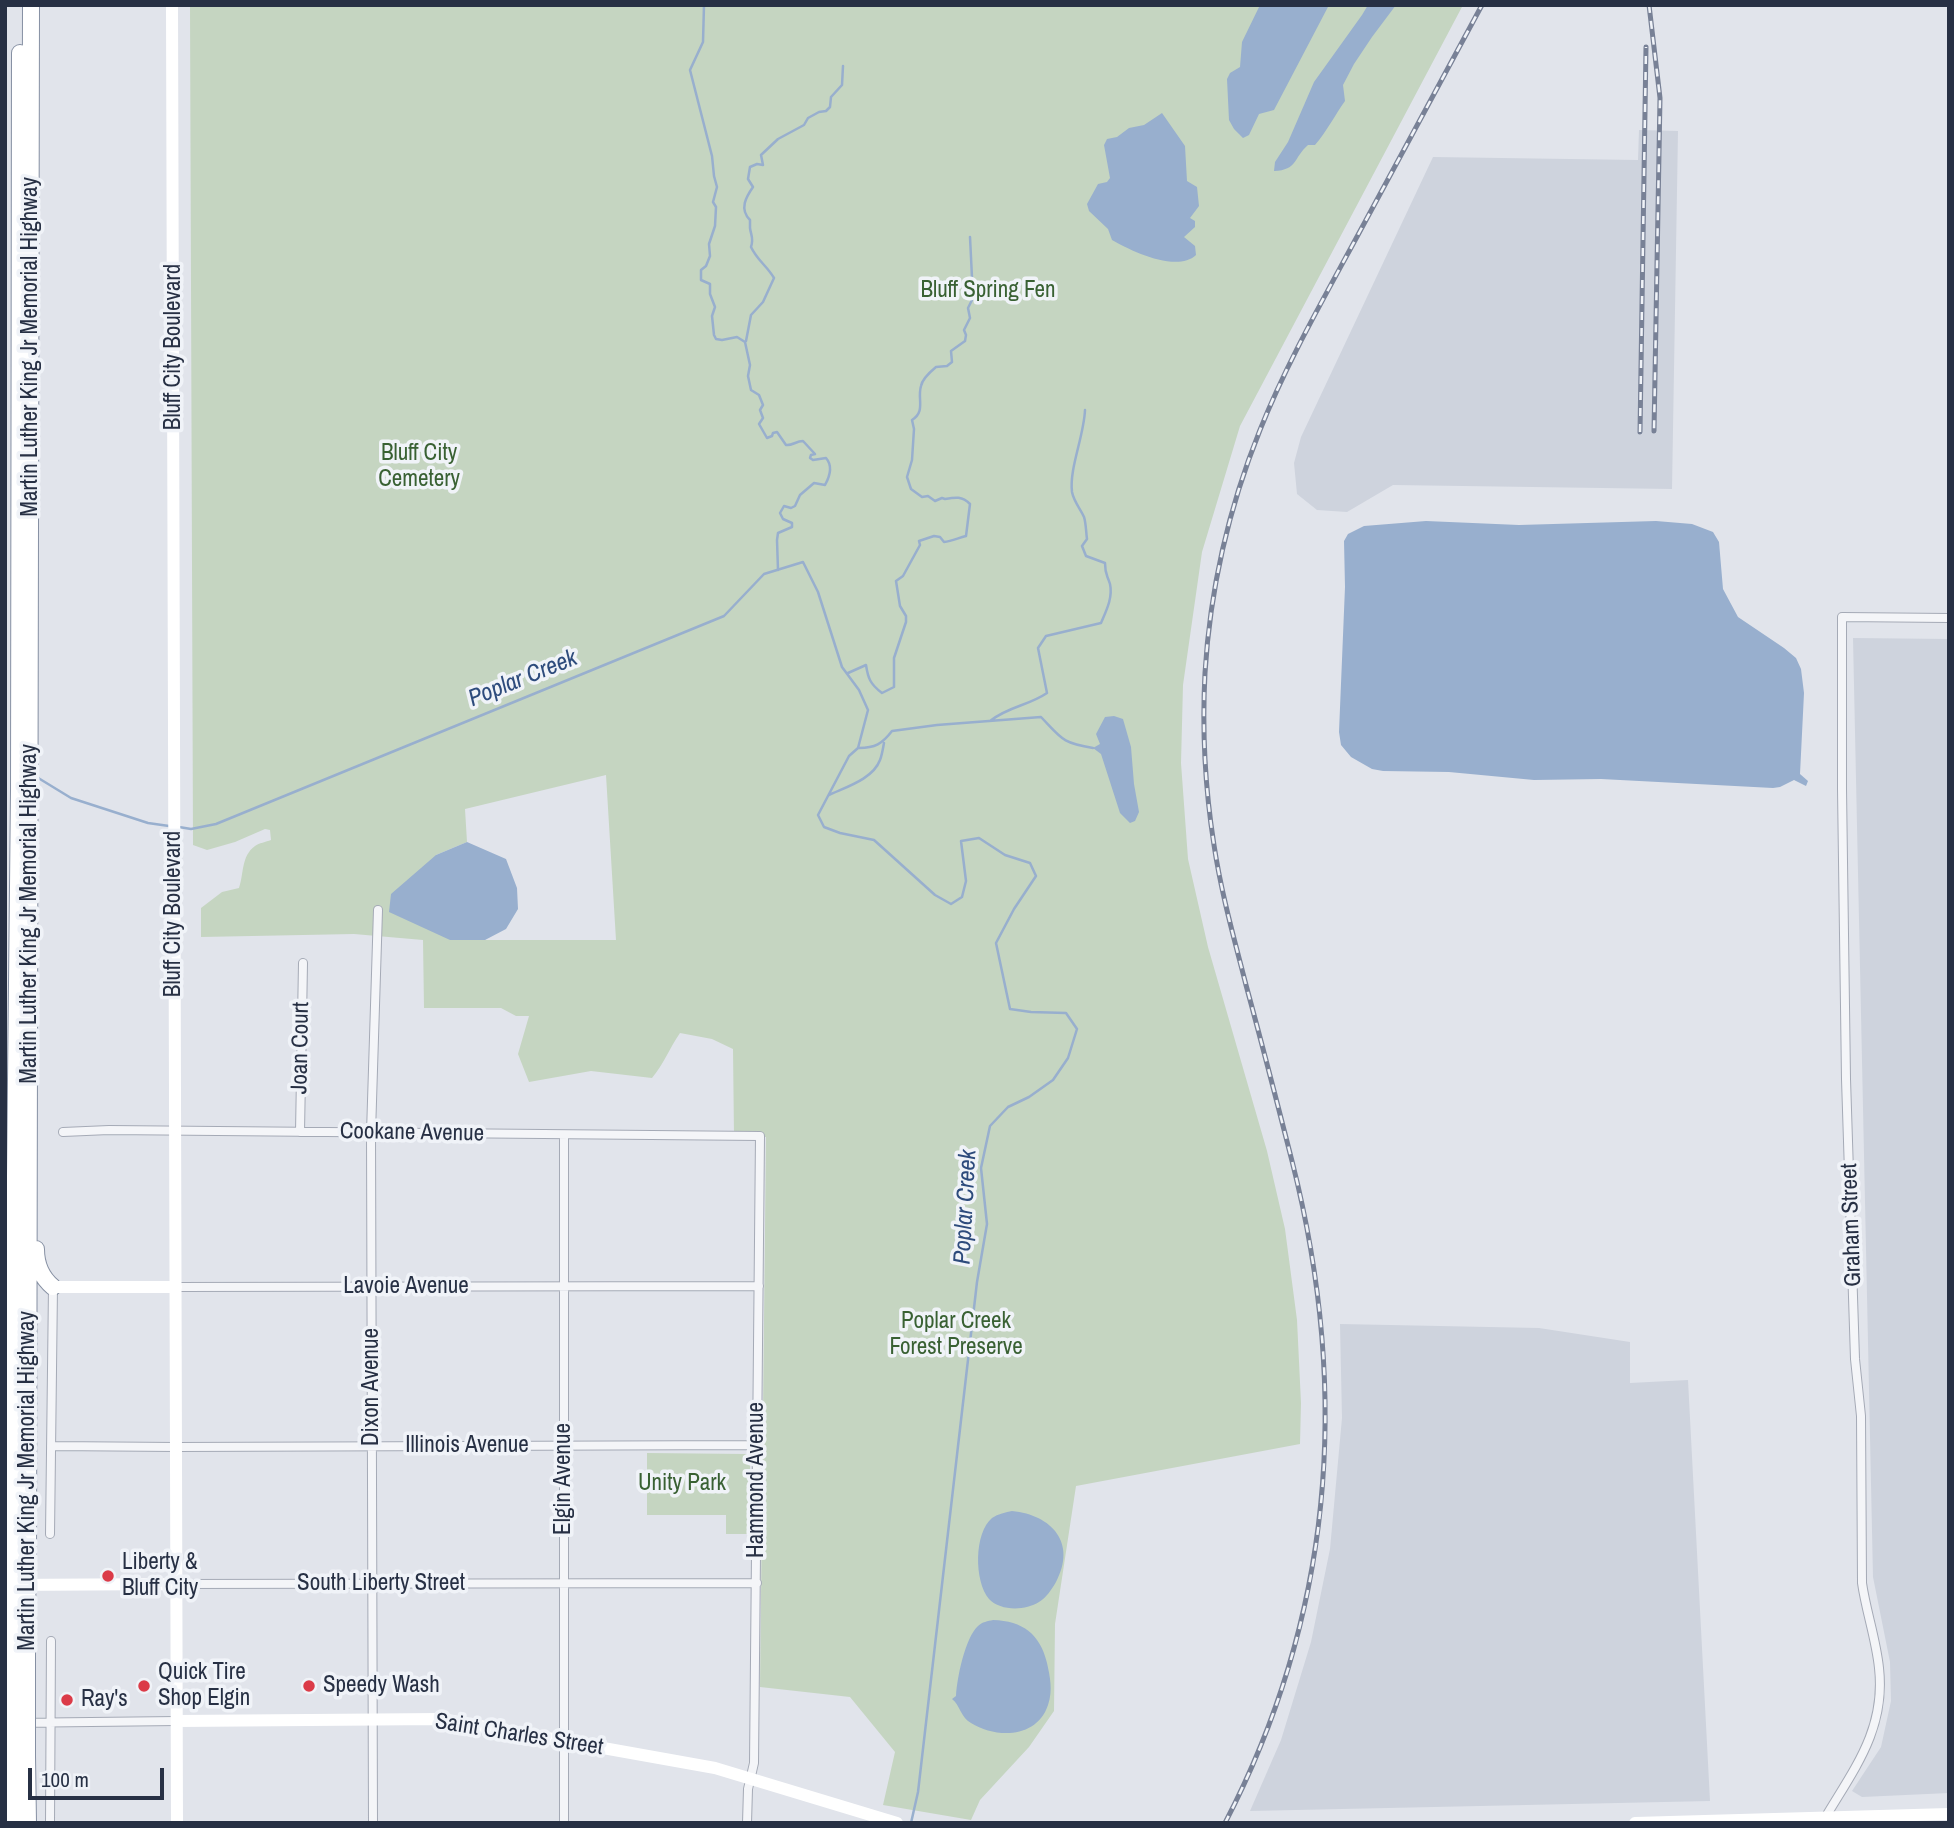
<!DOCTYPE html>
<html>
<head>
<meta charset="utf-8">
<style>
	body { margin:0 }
	#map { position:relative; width:1954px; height:1828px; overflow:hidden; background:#e1e4eb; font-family:"Archivo Narrow",sans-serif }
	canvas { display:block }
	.frame { position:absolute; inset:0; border:7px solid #273044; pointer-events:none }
	.scale { position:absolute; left:28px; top:1768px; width:136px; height:32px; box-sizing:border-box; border:4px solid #273044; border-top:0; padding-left:9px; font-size:21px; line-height:24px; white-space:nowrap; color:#273044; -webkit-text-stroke:5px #f0f3f8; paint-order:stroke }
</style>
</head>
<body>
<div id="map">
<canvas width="1954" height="1828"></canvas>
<div class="frame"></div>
<div class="scale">100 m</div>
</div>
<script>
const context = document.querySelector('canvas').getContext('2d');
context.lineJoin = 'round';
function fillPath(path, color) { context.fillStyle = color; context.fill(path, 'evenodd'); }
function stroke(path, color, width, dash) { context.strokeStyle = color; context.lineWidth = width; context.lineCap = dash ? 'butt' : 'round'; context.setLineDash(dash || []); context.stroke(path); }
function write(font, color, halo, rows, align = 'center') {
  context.font = font + ' "Archivo Narrow",sans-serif'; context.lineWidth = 7; context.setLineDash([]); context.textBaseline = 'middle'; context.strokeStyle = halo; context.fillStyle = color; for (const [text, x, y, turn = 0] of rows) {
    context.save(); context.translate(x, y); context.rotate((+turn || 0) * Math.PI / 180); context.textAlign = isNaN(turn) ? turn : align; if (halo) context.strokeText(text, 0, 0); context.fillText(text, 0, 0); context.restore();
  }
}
const built = new Path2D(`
	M1639,130L1678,131L1672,489L1393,485L1347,512L1317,510L1297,494L1294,463L1301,437L1433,157L1638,160Z
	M1853,638L1949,639V1793L1862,1797L1852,1791L1881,1747L1891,1701L1890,1662L1873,1577Z
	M1340,1324L1539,1328L1630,1342V1383L1688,1380L1710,1801L1250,1811L1281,1740L1311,1642L1330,1549L1342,1418Z`);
const green = new Path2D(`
	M190,5H1463L1240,426L1202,552L1183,685L1181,763L1188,859L1208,947L1267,1151L1285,1229L1297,1320L1301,1403L1300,1444L1076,1486L1055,1624L1054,1711L1029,1747L980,1800L971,1820L883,1805L895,1752L850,1697L760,1687L766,1137L734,1136L733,1049L712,1039L680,1033C670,1047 664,1064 652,1078L591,1071L529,1082L518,1054L529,1016H516L501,1008H424L423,940L354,934L201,937V908L222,892L239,888C244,874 241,856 255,846C259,843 266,842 271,840L270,830L265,829L235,842L207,850L193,845ZM606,775L616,940H450L436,855L467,842L465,809Z
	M647,1453L747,1454L750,1460V1534H726V1515H647Z`);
const water = new Path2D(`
	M1260,5H1329L1274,110L1259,114L1249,135L1243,138L1234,129L1229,120L1227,79L1230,73L1240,67L1242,42Z
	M1368,5H1396L1372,37L1354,64L1343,85L1345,101C1335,115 1327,131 1315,145H1308C1293,158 1298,170 1274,171L1275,162L1288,142L1314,82L1362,15Z
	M1162,113L1185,146L1187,181L1197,187L1199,206L1190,218L1195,221V227L1184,237L1195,246L1196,255C1177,273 1131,251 1112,240L1108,229L1089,211L1087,204L1098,184L1107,182L1110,178L1104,145L1107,139L1117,137L1129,128L1144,125Z
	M1426,521L1519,525L1656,521L1692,524L1713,532L1719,542L1723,589L1738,617L1784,648L1796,658L1801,669L1804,693L1800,774L1808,781L1806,786L1794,780L1780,787L1773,788L1601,779L1534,780L1449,772L1383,771L1372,769L1351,757L1341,745L1339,732L1345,587L1344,541L1348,534L1364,526Z
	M1114,716L1123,719L1131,747L1134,784L1139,812L1135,821L1130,823L1120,813L1101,754L1093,748L1100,744L1096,734L1105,717Z
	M467,842L506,859L517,888L518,909L506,929L485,940H450L389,912L391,894L436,855Z
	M1012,1511C1052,1515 1077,1543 1056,1582C1052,1589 1046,1598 1039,1602C1025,1611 1000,1611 989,1599C974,1581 974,1533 992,1518C998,1514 1006,1512 1012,1511Z
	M993,1620C1023,1621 1040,1634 1047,1663C1050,1677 1053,1690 1048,1705C1037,1738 997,1739 971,1723C961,1718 960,1705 952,1699L956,1696C957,1678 965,1638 978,1626C982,1622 988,1621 993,1620Z`);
const stream = new Path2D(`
	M704,5L703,42L690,70L712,156L714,176L717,187L713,202L716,207L715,226L709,244L710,256L706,266L701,270V280L710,284V294L715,307L712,316L714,335L716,339L722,340L737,337L745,342L750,365L748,376L751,390L759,395L763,405L760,410L763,418L759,424L767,438L772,436L773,433L777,432L786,445C792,446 796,441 803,441L815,454L811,455L810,458L813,460L826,458C833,466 830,476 825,485L814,483L800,495L795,506L791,508L784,506L780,513L783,519L792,523V527L778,533L777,540L778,570
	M746,341L751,315L763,302L774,278C767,266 757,260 751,247C754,238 751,236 750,228C750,226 750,223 750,220C739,209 746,197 753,187L748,179L750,167L757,164L763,165L761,155L778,139L804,125L808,118L819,112L826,111L830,107L831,97L842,85L843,66
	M848,673L866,665C868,678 870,684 882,693L894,687V658L906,622V616L900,606L896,581L903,576L920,545L919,541L934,536L940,537L944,542C952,541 958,538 966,536L970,504C962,496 956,497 945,499L942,498L935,501L928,496L922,497L911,489L907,477L912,460L914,429L912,420C926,411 917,399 921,386C922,380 930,372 936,367L947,366L952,362L951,351L965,341L966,335L964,330L970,318L968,308L973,298L970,237
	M990,721C1009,706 1028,706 1047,693L1038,648L1046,636L1101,623C1106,611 1113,598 1110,584C1107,574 1105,575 1105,563L1086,556L1082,546L1087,539C1086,532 1086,523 1084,517C1080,508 1074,502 1072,492C1069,469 1084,436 1085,410
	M859,748C875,748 882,744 892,731L937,725L1041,717C1062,739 1062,743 1093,748
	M35,776L71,798L148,823L169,826
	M829,795C846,787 873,779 880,760C882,755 883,748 884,743
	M179,827L191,829L216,824L724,616L764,574L803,562L818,592L842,667L859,690L868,710L858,748L849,756L818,815L824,827L840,833L874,840L935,895L951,904L962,897L966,881L961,841L979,838L1005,855L1030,863L1036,876L1014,909L996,943L1010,1009L1031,1012L1066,1013L1077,1029L1068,1058L1053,1080L1029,1097L1008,1107L990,1126L981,1168L987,1224L977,1282L918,1792L911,1823`);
const street = new Path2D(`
	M63,1132L109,1130L760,1136L754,1763L748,1789L747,1823
	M300,1132L303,963
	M564,1135V1823
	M176,1287L759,1286
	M51,1446L176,1447L757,1445
	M50,1534L53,1287
	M177,1584L757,1583
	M5,1723L177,1721
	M1825,1818C1854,1769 1886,1729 1879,1668C1876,1639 1866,1611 1862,1583L1861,1416L1855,1359L1846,1079L1842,789V617L1949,618
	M50,1823L51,1641
	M373,1823L371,1133L378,910`);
const secondary = new Path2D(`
	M172,5L177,1823
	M53,1287H176
	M5,1585L177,1584
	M177,1721L441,1719L715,1768L897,1823
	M1635,1823L1949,1814`);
const highway = new Path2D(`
	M36,1249C36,1264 41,1277 53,1287
	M14,1556V1272L19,790L20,53
	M28,1556L31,5
	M14,1691V1617
	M27,1691V1616
	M14,1756L15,1823
	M27,1756L28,1823`);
const rail = new Path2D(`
	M1649,5L1660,98L1654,431
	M1640,432L1646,47
	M1225,1823C1335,1611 1350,1390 1292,1161C1277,1102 1262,1044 1246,985C1234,938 1221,892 1214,845C1205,788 1202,730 1205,673C1210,590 1229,507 1260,430C1287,362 1324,298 1359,233C1400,157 1441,81 1482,5`);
const highwayBridge = new Path2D(`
	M14,1556V1617
	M27,1616L28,1556
	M14,1756V1691
	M27,1756V1691`);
const markers = [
	[108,1576,7,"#db3b48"],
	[144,1686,7,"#db3b48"],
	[309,1686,7,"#db3b48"],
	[67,1700,7,"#db3b48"]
];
const parkNames = [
	["Bluff Spring Fen",988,291],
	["Bluff City",419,454],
	["Cemetery",419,480],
	["Poplar Creek",956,1322],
	["Forest Preserve",956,1348],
	["Unity Park",682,1484]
];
const streetNames = [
	["Martin Luther King Jr Memorial Highway",31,347,-90],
	["Bluff City Boulevard",174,347,-90],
	["Martin Luther King Jr Memorial Highway",30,914,-90],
	["Bluff City Boulevard",174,914,-90],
	["Joan Court",301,1048,-89],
	["Cookane Avenue",412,1133,1],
	["Graham Street",1852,1225,-92],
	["Lavoie Avenue",406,1287],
	["Dixon Avenue",372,1387,-90],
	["Illinois Avenue",467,1446],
	["Elgin Avenue",564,1479,-90],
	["Hammond Avenue",757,1480,-90],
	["Martin Luther King Jr Memorial Highway",28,1481,-90],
	["South Liberty Street",381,1584],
	["Saint Charles Street",519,1735,9]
];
const poiNames = [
	["Liberty &",122,1563],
	["Bluff City",122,1589],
	["Quick Tire",158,1673],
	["Shop Elgin",158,1699],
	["Speedy Wash",323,1686],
	["Ray's",81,1700]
];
const waterNames = [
	["Poplar Creek",523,679,-22],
	["Poplar Creek",966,1207,-87]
];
fillPath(built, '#ced3dd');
fillPath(green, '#c5d5c1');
fillPath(water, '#98afce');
stroke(stream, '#98afce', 2.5);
stroke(street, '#a5aab6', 10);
stroke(highway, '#8690a3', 18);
stroke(street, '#f4f5f8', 8);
stroke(secondary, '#fff', 12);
stroke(highway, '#fff', 16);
stroke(rail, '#788196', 5);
stroke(rail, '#f0f3f8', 2.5, [8]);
stroke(highwayBridge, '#8690a3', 18, []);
stroke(highwayBridge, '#fff', 16);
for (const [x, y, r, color] of markers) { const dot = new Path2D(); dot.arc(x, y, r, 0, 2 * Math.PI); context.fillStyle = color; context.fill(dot); stroke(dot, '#f0f3f8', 2.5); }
write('23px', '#396133', '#f0f3f8', parkNames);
write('23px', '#273044', '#f0f3f8', streetNames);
write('23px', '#273044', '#f0f3f8', poiNames, 'left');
write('italic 24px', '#2d4b7c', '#f0f3f8', waterNames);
</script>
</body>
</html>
